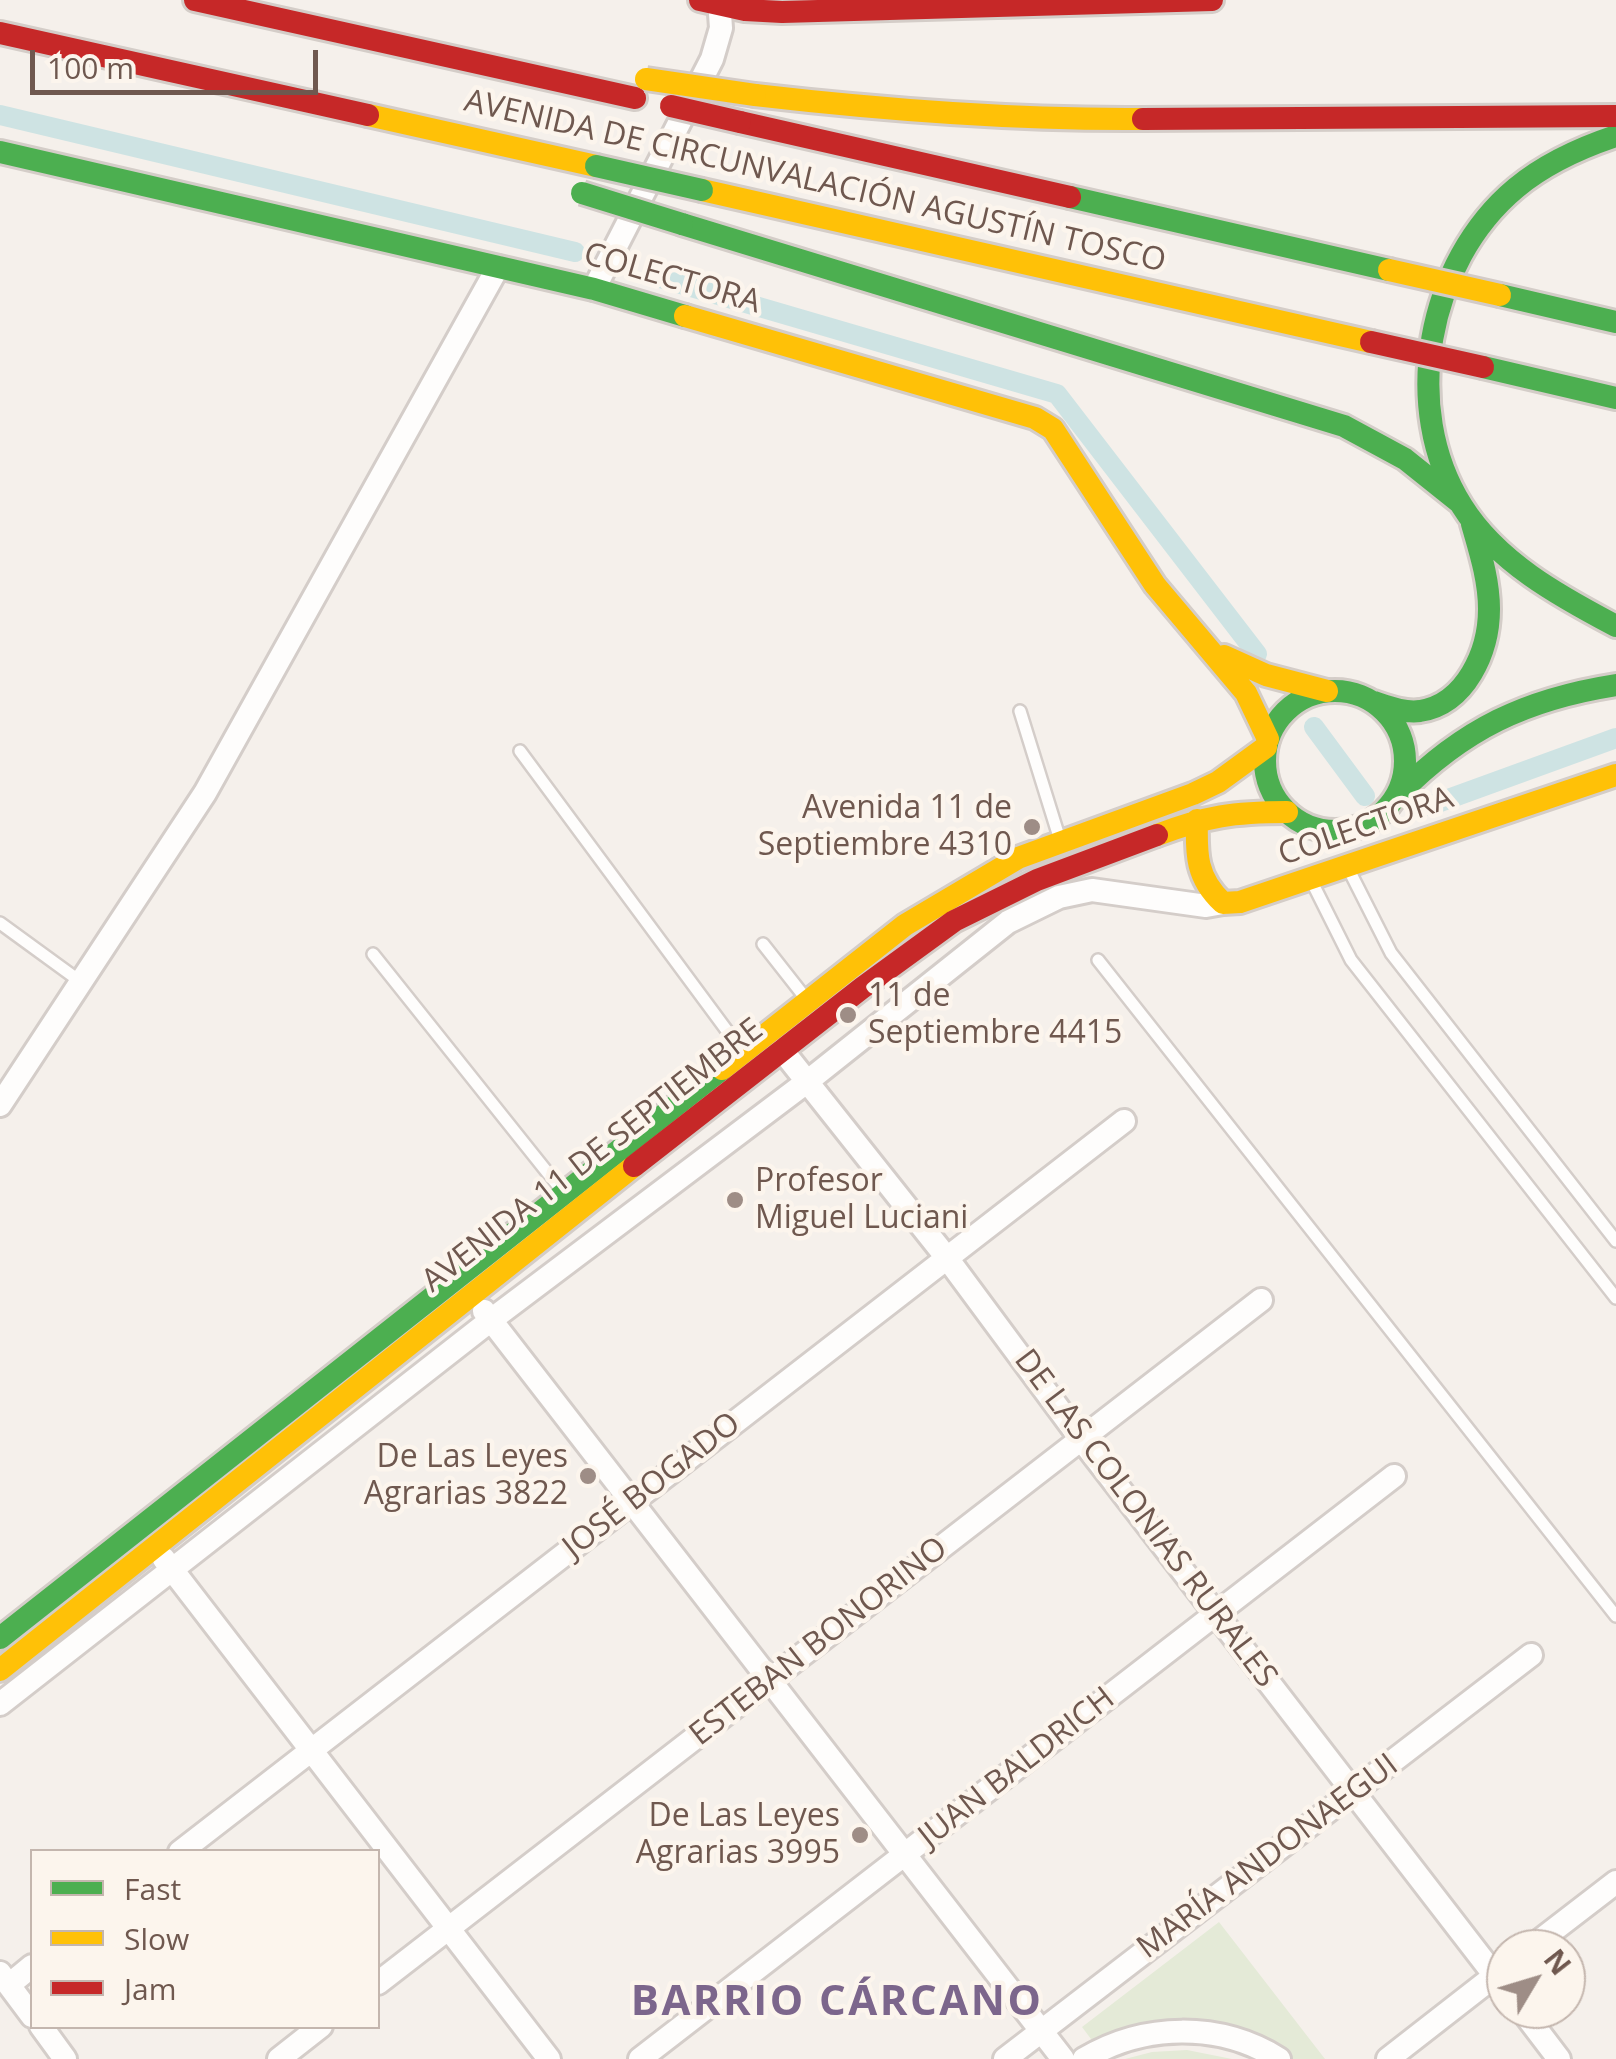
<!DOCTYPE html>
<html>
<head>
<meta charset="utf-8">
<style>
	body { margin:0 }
	#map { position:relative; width:1616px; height:2059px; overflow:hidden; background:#f5f0eb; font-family:"Open Sans",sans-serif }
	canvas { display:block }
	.legend { position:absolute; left:30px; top:1849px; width:350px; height:180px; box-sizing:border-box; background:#fcf5ed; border:2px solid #c4b6ae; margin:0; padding:12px 18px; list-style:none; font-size:30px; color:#6f584f }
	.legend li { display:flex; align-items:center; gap:20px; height:50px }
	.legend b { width:50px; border:2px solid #c4b6ae }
	.north { position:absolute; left:1486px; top:1929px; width:100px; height:100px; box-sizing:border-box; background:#fcf5ed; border:2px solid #c4b6ae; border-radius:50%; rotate:52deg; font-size:28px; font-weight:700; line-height:40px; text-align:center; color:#6f584f }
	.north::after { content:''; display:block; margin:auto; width:35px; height:45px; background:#9e8d86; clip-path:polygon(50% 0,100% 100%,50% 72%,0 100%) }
	.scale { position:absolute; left:30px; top:50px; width:288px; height:45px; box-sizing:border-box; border:5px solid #6f584f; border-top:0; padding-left:12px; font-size:30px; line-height:35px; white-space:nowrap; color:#6f584f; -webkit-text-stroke:8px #fcf5ed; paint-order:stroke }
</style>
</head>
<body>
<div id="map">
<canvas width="1616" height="2059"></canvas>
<ul class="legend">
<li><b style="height:12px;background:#4caf50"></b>Fast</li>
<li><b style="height:12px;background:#ffc107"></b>Slow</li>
<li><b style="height:12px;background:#c62828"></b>Jam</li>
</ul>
<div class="north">N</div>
<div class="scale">100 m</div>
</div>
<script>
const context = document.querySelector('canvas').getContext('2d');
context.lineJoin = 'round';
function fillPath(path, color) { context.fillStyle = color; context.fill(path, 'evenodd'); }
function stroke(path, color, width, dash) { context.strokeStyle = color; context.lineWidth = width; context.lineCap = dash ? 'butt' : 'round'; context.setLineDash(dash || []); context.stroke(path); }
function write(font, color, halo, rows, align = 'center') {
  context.font = font + ' "Open Sans",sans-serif'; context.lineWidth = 9; context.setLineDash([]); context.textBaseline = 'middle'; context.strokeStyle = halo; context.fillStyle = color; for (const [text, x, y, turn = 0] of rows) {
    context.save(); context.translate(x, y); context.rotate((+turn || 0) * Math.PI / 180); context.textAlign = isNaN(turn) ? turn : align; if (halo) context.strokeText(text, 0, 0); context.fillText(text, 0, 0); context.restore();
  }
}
const green = new Path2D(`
	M1219,1922L1325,2059H1293L1268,2043H1094L1082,2027Z
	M1187,2050L1232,2059H1125L1152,2052Z`);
const canal = new Path2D(`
	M0,115L575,252
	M653,276L1057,394L1257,654
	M1314,727L1365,796
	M1429,806L1616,738`);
const lane = new Path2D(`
	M1020,711L1060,840
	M520,751L742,1051
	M1348,868L1391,953L1616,1241
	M1311,880L1351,960L1616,1298
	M0,923L81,982
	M763,944L807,1000
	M373,954L563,1192
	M1098,960L1616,1616`);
const street = new Path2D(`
	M594,289L712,59L721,28L719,0
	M782,1050L947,1258L1081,1439L1506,1990
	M0,1105L205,793L498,267
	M484,1311L1063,2059
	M164,1559L549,2059
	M0,1704L491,1320L808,1081L1008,922L1059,897L1092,890L1206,906L1223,903
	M180,1852L1124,1121
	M1529,1949L1616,1882
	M0,1973L32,2016
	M378,1983L1261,1300
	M9,1985L32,1966
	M1521,2009L1559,2059
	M41,2026L65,2059
	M279,2059L321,2026
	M640,2059L1394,1476
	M1005,2059L1531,1655
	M1084,2059C1144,2023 1220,2022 1279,2059
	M1388,2059L1506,1967`);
const fast = new Path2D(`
	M1616,136C1580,148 1545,164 1516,188C1427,262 1400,408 1462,506C1497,562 1559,596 1616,626
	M0,152L594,289L685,316
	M1070,197L1389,270
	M682,224L1344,426L1405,459L1460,503
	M1500,295L1616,322
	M1483,367L1616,398
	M1265 761a70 70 0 1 1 140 0a70 70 0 1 1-140 0Z
	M1374,702C1389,707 1404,713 1420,711C1466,704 1489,651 1489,609C1489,580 1480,552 1472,524
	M1399,794C1463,729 1526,699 1616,685
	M0,1638L722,1069`);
const slow = new Path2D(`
	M755,95C885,110 1012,120 1143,119
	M368,115L596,166
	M702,190L1371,342
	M685,316L1035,418L1053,429L1155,585L1246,693L1268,739
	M1224,656L1266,675L1327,691
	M1197,820C1196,854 1196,878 1223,903L1240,902L1616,775
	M1157,835C1207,816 1234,812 1287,812
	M722,1069L905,925L1018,858L1193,794L1218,782L1266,747
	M0,1670L634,1166`);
const jam = new Path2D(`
	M195,0L635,98
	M700,0L745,10L782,12L1212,0
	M0,33L368,115
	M1143,119L1616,116
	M740,122L1070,197
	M634,1166L862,988L954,921L1037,880L1157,835`);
const fastBridge = new Path2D(`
	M596,166L702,190
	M582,193L682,224`);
const slowBridge = new Path2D(`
	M646,79L755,95
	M1389,270L1500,295`);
const jamBridge = new Path2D(`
	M671,106L740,122
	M1371,342L1483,367`);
const markers = [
	[1032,827,10,"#9e8d86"],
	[848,1015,10,"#9e8d86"],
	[735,1200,10,"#9e8d86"],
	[588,1476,10,"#9e8d86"],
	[860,1835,10,"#9e8d86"]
];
const streetNames = [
	["AVENIDA DE CIRCUNVALACIÓN AGUSTÍN TOSCO",815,182,13],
	["COLECTORA",672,279,16],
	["COLECTORA",1366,827,-19],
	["AVENIDA 11 DE SEPTIEMBRE",593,1156,-38],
	["JOSÉ BOGADO",652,1486,-38],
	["DE LAS COLONIAS RURALES",1145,1519,53],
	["ESTEBAN BONORINO",819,1642,-38],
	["JUAN BALDRICH",1017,1768,-38],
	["MARÍA ANDONAEGUI",1268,1857,-37]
];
const poiNames = [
	["Avenida 11 de",1012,809],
	["Septiembre 4310",1012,846],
	["11 de",868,997,"left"],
	["Septiembre 4415",868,1034,"left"],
	["Profesor",755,1182,"left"],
	["Miguel Luciani",755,1219,"left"],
	["De Las Leyes",568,1458],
	["Agrarias 3822",568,1495],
	["De Las Leyes",840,1817],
	["Agrarias 3995",840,1854]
];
const districtNames = [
	["BARRIO CÁRCANO",837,2003]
];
fillPath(green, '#e4ead7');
stroke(canal, '#cee3e3', 20);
stroke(lane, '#d4cdc9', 16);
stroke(street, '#d4cdc9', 28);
stroke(fast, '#d4cdc8', 28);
stroke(slow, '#d4cdc8', 28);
stroke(jam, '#d4cdc8', 28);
stroke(lane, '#fefdfc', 11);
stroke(street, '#fefdfc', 22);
stroke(fast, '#4caf50', 22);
stroke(slow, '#ffc107', 22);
stroke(jam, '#c62828', 22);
stroke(fastBridge, '#d3cbc7', 28, []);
stroke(slowBridge, '#d3cbc7', 28, []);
stroke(jamBridge, '#d3cbc7', 28, []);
stroke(fastBridge, '#4caf50', 22);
stroke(slowBridge, '#ffc107', 22);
stroke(jamBridge, '#c62828', 22);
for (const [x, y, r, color] of markers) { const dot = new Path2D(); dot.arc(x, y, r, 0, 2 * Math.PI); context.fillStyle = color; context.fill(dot); stroke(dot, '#fcf5ed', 4); }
write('32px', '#6f584f', '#fcf5ed', streetNames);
write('32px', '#6f584f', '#fcf5ed', poiNames, 'right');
context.letterSpacing = '2.5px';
write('bold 42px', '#7c668c', '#fcf5ed', districtNames);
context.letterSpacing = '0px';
</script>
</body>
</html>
